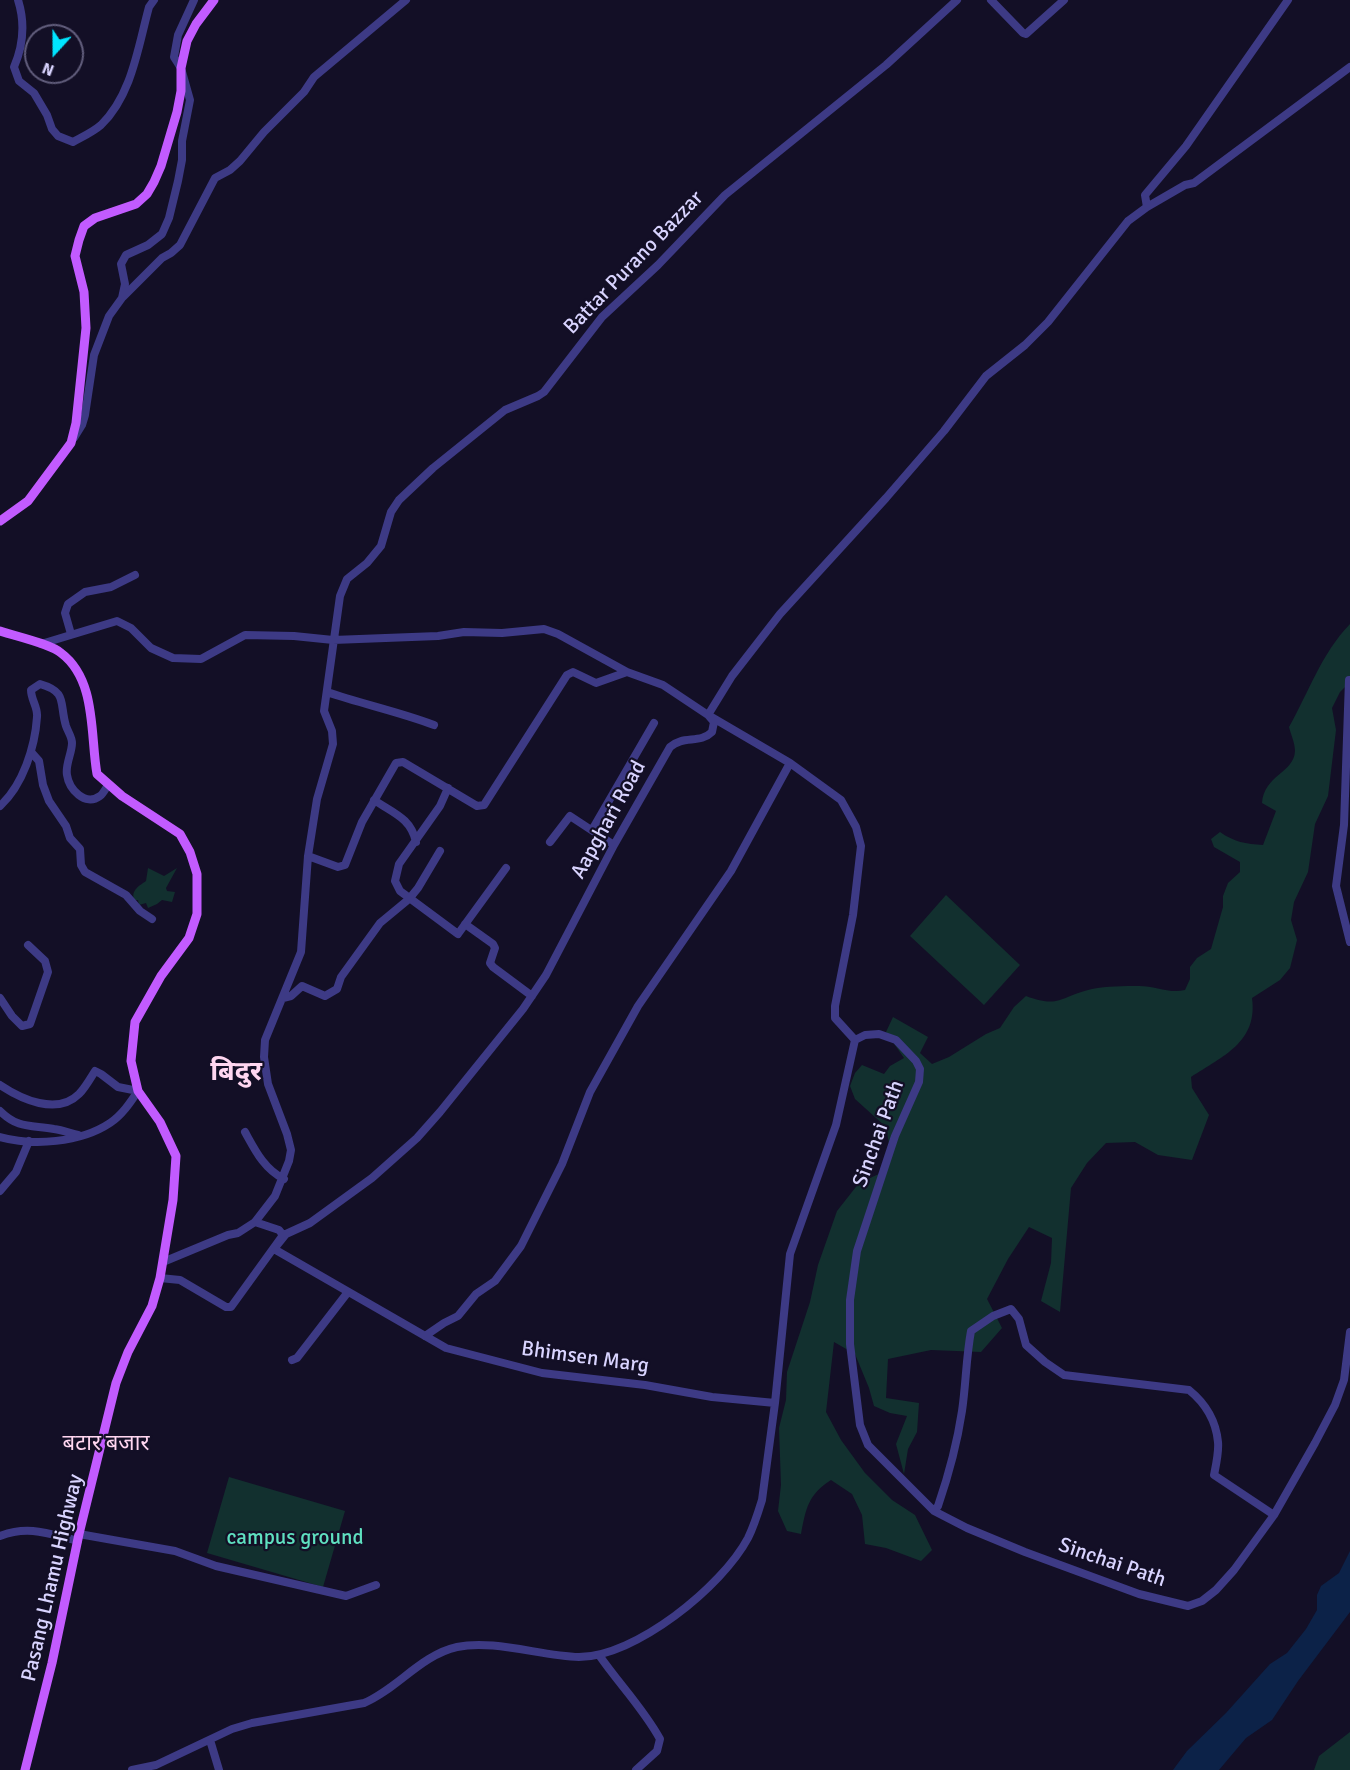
<!DOCTYPE html>
<html>
<head>
<meta charset="utf-8">
<style>
	body { margin:0 }
	#map { position:relative; width:1350px; height:1770px; overflow:hidden; background:#130f26; font-family:Signika,sans-serif }
	canvas { display:block }
	.north { position:absolute; left:24px; top:24px; width:60px; height:60px; box-sizing:border-box; background:#130f26; border:2px solid #625e7d; border-radius:50%; rotate:201deg; font-size:16px; font-weight:700; line-height:24px; text-align:center; color:#d9d4ff }
	.north::after { content:''; display:block; margin:auto; width:21px; height:27px; background:#00e5ff; clip-path:polygon(50% 0,100% 100%,50% 72%,0 100%) }
</style>
</head>
<body>
<div id="map">
<canvas width="1350" height="1770"></canvas>
<div class="north">N</div>
</div>
<script>
const context = document.querySelector('canvas').getContext('2d');
context.lineJoin = 'round';
function fillPath(path, color) { context.fillStyle = color; context.fill(path, 'evenodd'); }
function stroke(path, color, width, dash) { context.strokeStyle = color; context.lineWidth = width; context.lineCap = dash ? 'butt' : 'round'; context.setLineDash(dash || []); context.stroke(path); }
function write(font, color, halo, rows, align = 'center') {
  context.font = font + ' Signika,"Noto Sans Devanagari",sans-serif'; context.lineWidth = 4.5; context.setLineDash([]); context.textBaseline = 'middle'; context.strokeStyle = halo; context.fillStyle = color; for (const [text, x, y, turn = 0] of rows) {
    context.save(); context.translate(x, y); context.rotate((+turn || 0) * Math.PI / 180); context.textAlign = isNaN(turn) ? turn : align; if (halo) context.strokeText(text, 0, 0); context.fillText(text, 0, 0); context.restore();
  }
}
const green = new Path2D(`
	M1350,624V682L1340,692L1332,708L1336,730L1328,796L1315,824L1308,872L1294,902L1291,920L1297,940L1290,968L1280,980L1252,998C1258,1042 1223,1056 1191,1077L1192,1088L1209,1115L1192,1160L1158,1155L1135,1142L1106,1143L1087,1163L1071,1188L1060,1312L1041,1301L1051,1263L1052,1238L1029,1227L1008,1259L987,1299L1002,1328L981,1352L931,1350L888,1359L886,1398L919,1403L917,1432L908,1449L904,1474L896,1444L907,1416L890,1413L874,1406L869,1388L855,1354L834,1342L826,1412L841,1440L865,1473L892,1500L915,1515L932,1550L921,1561L886,1548L865,1544L862,1515L852,1494L831,1480C808,1495 806,1508 801,1534L787,1531L778,1511L781,1485L779,1428L786,1400L787,1372L810,1302L818,1265L837,1211L859,1183L881,1173L890,1149L886,1127L855,1099L850,1086L855,1073L862,1065L884,1074L890,1066L904,1058L886,1032L893,1017L928,1037L920,1053L932,1064L949,1057L986,1034L1000,1028L1014,1007L1026,996C1060,1009 1061,996 1092,989C1107,986 1124,986 1139,986C1155,986 1170,994 1185,990L1190,979V967L1197,958L1211,949L1223,907V896L1228,883L1240,872V862L1214,847L1211,839L1220,832C1234,842 1246,844 1263,845L1276,811L1262,803C1264,775 1294,773 1295,751C1295,743 1291,735 1289,727C1309,692 1321,654 1350,624Z
	M148,868L164,876L177,868L166,888L167,891L175,892L172,902L162,900L157,904L148,908L146,903L139,905L138,900H134C131,890 139,886 146,881Z
	M946,895L1020,965L984,1005L910,936Z
	M229,1477L345,1511L323,1587L207,1553Z
	M1350,1732V1770H1314L1319,1756Z`);
const water = new Path2D(`
	M1350,1551V1612L1298,1681L1272,1720L1246,1738L1219,1770H1173L1187,1751L1226,1713L1270,1664L1287,1653L1306,1629L1317,1610V1595L1321,1586L1339,1573Z`);
const minor = new Path2D(`
	M18,0C25,22 23,46 14,67L19,81L34,93L47,115L52,129L58,136L73,142C82,137 93,132 101,125C132,95 138,47 149,7L154,0
	M991,0L1023,33L1026,34L1064,0
	M1147,207L1145,195L1186,146L1288,0
	M123,297L162,258L171,253L180,245L215,178L230,170L240,161L264,132L304,92L314,77L406,0
	M74,438L82,425L85,415L94,355L109,316L122,298L125,284L121,264L126,255L148,245L162,234L169,218L178,181L182,160V141L190,100L181,68L174,57L178,35L194,0
	M71,634L65,613L68,604L85,592L111,587L135,575
	M41,644L117,621L131,628L151,648L173,658L201,659L245,635L294,636L333,640L438,636L464,632L502,633L544,629L558,634L627,672L663,685L708,715L714,722L712,732C700,744 683,735 670,747L614,845L546,975L523,1009L440,1112L417,1138L372,1178L310,1223L286,1234L274,1249
	M1349,680L1344,825L1336,886L1350,942
	M327,692C362,704 400,712 434,725
	M31,752L39,761L43,785L49,801L66,826L70,838L80,849L81,865L85,872L126,895L140,911L152,919
	M448,788L440,806L399,864L395,881L400,891L458,934L506,868
	M374,800C393,813 411,818 416,842
	M0,806C23,785 35,747 37,717C38,707 31,700 31,690L40,684C68,692 59,703 66,726C68,732 72,737 72,743C72,753 65,765 67,775C69,789 85,807 100,796C103,794 106,788 108,785
	M592,830L654,723
	M550,842L570,816L614,845
	M308,856L338,867L345,865L362,822L396,763L403,762L477,806L484,805L567,675L573,672L596,683L627,672
	M465,924L493,944L495,948L490,963L493,967L532,996
	M0,998L12,1016L22,1026L30,1024L48,972L45,961L28,945
	M283,998L291,996L302,986L325,996L337,989L341,977L380,923L409,899L418,888L440,851
	M855,1040L835,1018V1006L853,915L861,846L856,827L841,800L790,763L708,715L732,676L780,614L886,498L944,431L986,376L1025,345L1048,322L1128,221L1147,207L1185,185L1194,183L1350,67
	M0,1085C21,1099 57,1116 79,1094C85,1088 90,1079 95,1071L101,1074L118,1087L138,1091C130,1103 122,1115 110,1123C80,1143 33,1146 0,1137
	M0,1111C18,1129 31,1125 54,1129C62,1130 70,1133 78,1135
	M245,1132C255,1150 264,1169 284,1179
	M0,1191L16,1172L29,1141
	M274,1249L446,1348L542,1373L645,1385L712,1397L775,1403
	M163,1262L228,1235L238,1233L255,1222L275,1196L289,1161L291,1150L287,1134L268,1084L264,1057L265,1040L301,952L308,856L317,799L333,744L332,731L324,711L340,596L347,579L367,563L381,546L391,512L399,500L433,468L505,410L538,396L544,392L602,317L658,265L725,195L886,65L957,0
	M160,1278L180,1280L226,1307H231L283,1235L279,1230L255,1222
	M425,1336L444,1323L458,1316L476,1294L495,1281L521,1246L562,1164L590,1092L638,1006L731,871L790,763
	M292,1360L297,1358L348,1292
	M934,1511L938,1506C949,1474 957,1444 962,1411C966,1384 966,1358 971,1331L993,1316L1011,1309L1019,1319L1026,1345L1045,1362L1064,1375L1189,1390C1205,1403 1216,1421 1218,1442C1219,1452 1216,1465 1214,1475L1274,1515
	M79,1534L175,1551L216,1566L346,1596L376,1585
	M0,1536C29,1525 49,1534 78,1541
	M599,1655C619,1684 643,1708 660,1739L657,1751L636,1770
	M210,1740L219,1770
	M132,1770L156,1765L232,1729L252,1723L364,1703C397,1689 421,1655 457,1647C493,1639 541,1656 579,1657C635,1657 722,1587 748,1538C754,1526 758,1513 762,1500L775,1403L790,1254L836,1125L855,1040L865,1035L879,1034L896,1040L916,1061L920,1069L919,1082L895,1136L857,1251L850,1300V1344L860,1425L868,1445L934,1511L967,1528L1025,1552L1139,1594L1188,1606L1202,1601L1216,1590L1234,1570L1274,1515L1315,1443L1335,1405L1344,1380L1350,1332`);
const major = new Path2D(`
	M0,521L28,501L71,443L76,423L86,328L84,292L75,256L79,240L84,226L95,218L136,204L147,194L154,182L161,166L177,112L181,91V68L187,41L196,24L214,0
	M0,631C15,636 51,644 61,653C97,680 90,735 97,774L122,796L180,834L190,852L197,874V914L189,938L161,976L135,1022L131,1061L138,1091L160,1122L176,1156L173,1200L160,1278L152,1306L128,1352L116,1383L79,1534L52,1663L25,1770`);
const streetNames = [
	["Battar Purano Bazzar",634,263,-46],
	["Aapghari Road",609,820,-61],
	["Sinchai Path",879,1134,-70],
	["Bhimsen Marg",585,1358,8],
	["Sinchai Path",1112,1563,19],
	["Pasang Lhamu Highway",53,1578,-77]
];
const parkNames = [
	["campus ground",295,1538]
];
const neighbourhoodNames = [
	["बटार बजार",106,1444]
];
const districtNames = [
	["बिदुर",236,1073]
];
fillPath(green, '#12302f');
fillPath(water, '#0c2248');
stroke(minor, '#3d3a85', 8);
stroke(major, '#c25bff', 9);
write('21px', '#d9d4ff', '#130f26', streetNames);
write('21px', '#5fe0c0', '#130f26', parkNames);
write('22px', '#ffd6f0', '#130f26', neighbourhoodNames);
write('bold 27px', '#ffd6f0', '#130f26', districtNames);
</script>
</body>
</html>
